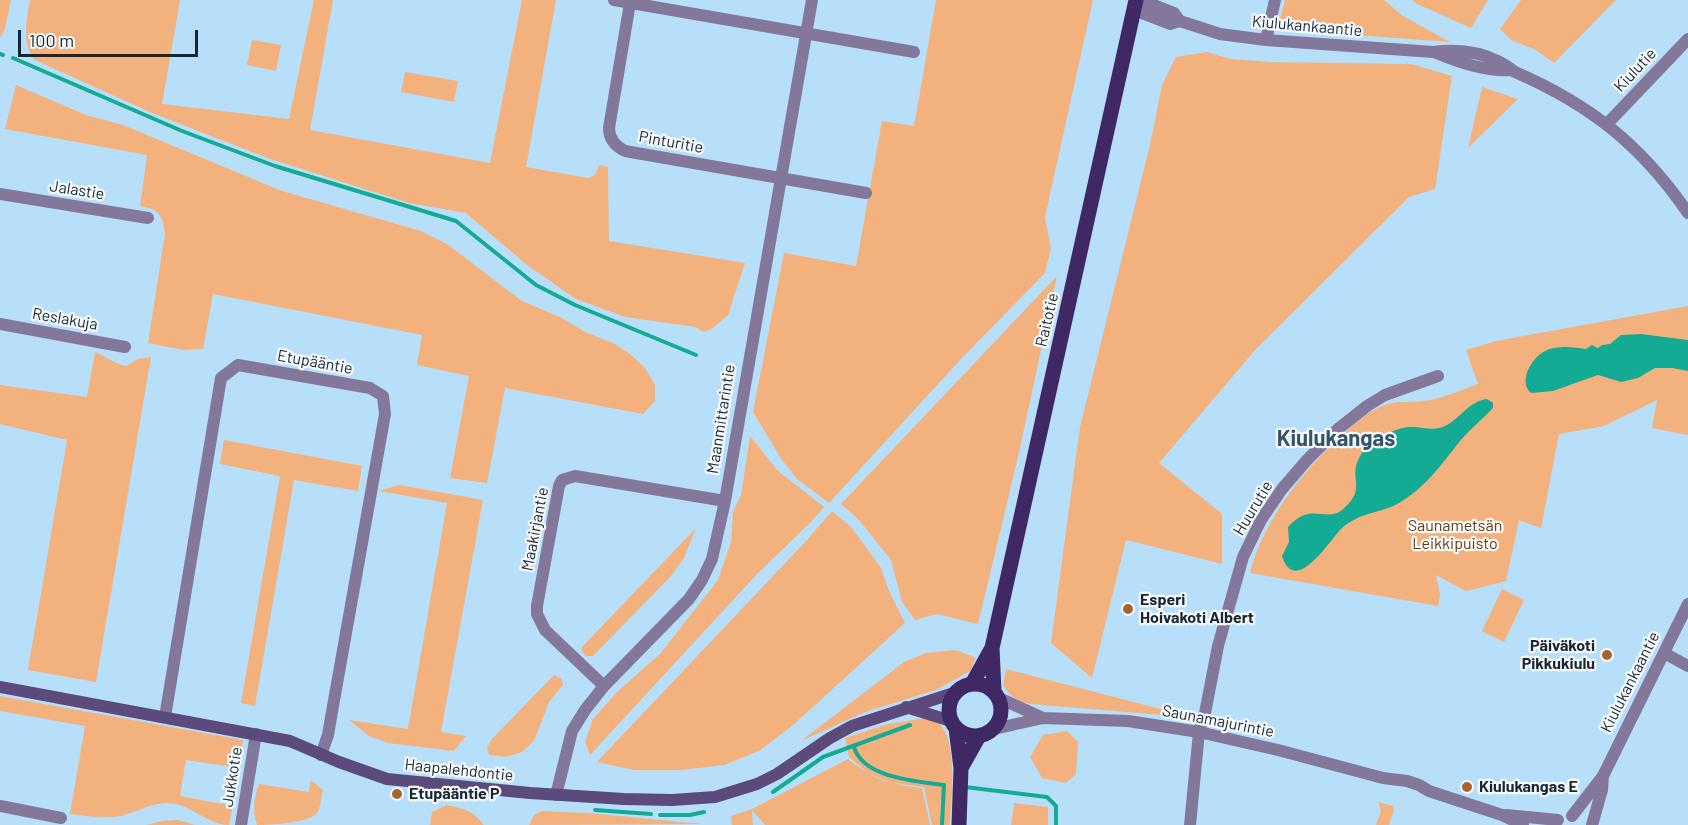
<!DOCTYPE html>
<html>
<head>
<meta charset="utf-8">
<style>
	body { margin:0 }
	#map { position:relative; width:1688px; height:825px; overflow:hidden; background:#b8dffa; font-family:Barlow,sans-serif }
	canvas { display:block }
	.scale { position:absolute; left:18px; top:30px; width:180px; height:27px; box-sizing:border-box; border:3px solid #182731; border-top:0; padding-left:8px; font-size:18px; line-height:21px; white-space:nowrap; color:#182731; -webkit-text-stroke:4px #f7fafd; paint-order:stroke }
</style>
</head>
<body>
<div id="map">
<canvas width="1688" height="825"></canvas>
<div class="scale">100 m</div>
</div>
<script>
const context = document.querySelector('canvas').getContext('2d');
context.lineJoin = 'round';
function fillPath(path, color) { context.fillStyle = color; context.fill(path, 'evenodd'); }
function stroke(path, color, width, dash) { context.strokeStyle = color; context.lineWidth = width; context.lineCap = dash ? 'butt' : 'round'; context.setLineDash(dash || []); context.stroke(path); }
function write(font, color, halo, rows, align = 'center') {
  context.font = font + ' Barlow,sans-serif'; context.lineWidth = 4.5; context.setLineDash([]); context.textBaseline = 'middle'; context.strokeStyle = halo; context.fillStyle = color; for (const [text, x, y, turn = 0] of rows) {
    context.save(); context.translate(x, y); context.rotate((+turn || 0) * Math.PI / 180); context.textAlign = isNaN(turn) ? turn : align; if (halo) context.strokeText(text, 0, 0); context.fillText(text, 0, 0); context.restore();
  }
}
const green = new Path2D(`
	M0,0H11L5,28L0,38Z
	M30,0H180L162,104L289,119L314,0H333L310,130L490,163L522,0H556L526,167L588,178L595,175L599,165L608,167L609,241L745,263L728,315L713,328L704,332L695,327L625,317L576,299L527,265L466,213L409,203L270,159L152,113L35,60C22,44 26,20 30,0Z
	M936,0H1093L1045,217L1051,248L1045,273L961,359L829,503L797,479L782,460L753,412L784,253L856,266L882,121L914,126Z
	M1285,0H1384L1403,16L1450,42L1287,30L1280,19Z
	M1412,0H1488L1471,28L1417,4Z
	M1521,0H1616L1554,63L1536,50L1511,40L1500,29Z
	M252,40L281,45L276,71L247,65Z
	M1207,52L1231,59L1270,62L1411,64L1452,76L1435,189L1409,197L1257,348L1159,463L1222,514V564L1126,540L1092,678L1051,643L1080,427L1150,145L1162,85L1176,57Z
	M405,72L458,81L454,102L401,92Z
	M16,85L86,115L123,125L282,191L421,231L447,244L522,301L562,318L585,332L613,343L630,354L645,368L655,385V401L643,414L505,388L487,483L450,478L469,376L417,365L422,335L213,294L203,349L183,350L148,343L165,233C162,214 160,210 140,206L147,155L5,129Z
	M1482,87L1518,99L1468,148Z
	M1057,276L1018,457L978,624L937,614L915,620L902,602L891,560L859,520L841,504Z
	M1688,306V435L1652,428L1657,400L1604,426L1559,434L1541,528L1519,520L1506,581L1466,591L1436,575L1440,594L1438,606L1250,573C1264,519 1301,474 1340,437C1353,425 1368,411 1385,405C1397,400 1412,403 1425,401C1443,398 1461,390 1478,384L1466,350L1496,341Z
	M95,352C106,356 114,364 126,366L138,359L151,357L96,682L28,670L67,440L0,424V385L87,397Z
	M750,436L777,470L824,507L810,523L758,573L590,755L585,742L593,719L618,691L660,654L718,580L731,542L733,512L741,495Z
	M224,440L362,466L358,491L294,480L255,706L241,703L280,476L220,464Z
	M399,485L483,500L441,732L466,736L454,751L388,743L369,736L349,720L408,729L447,503L379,491Z
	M832,511L852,528L881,568L889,591L905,623L792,726L759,751L724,765L682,770H634L597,762L807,540Z
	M696,528L684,558L671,576L593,656H585L581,648Z
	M1502,589L1524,600L1504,642L1482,631Z
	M956,650L976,658L970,671L936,690L865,712L801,741L904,662L926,653Z
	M1006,669L1176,713L1175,716L1030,704C1016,701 1011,697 1003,685Z
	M554,675L562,679L563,685L549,702L534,741L522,752L506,757L489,755L487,748L491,740Z
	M0,696L243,740L239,768L186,760L180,796L233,806L229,825C207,825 190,803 167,803C151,803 137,812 121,816C104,819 87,816 70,814L85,726L0,711Z
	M920,719C924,719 931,719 934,720C960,732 951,801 950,825H932L924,787L891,783L868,773L849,757L845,738L888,724Z
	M1067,731L1078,742L1076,774L1066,783L1042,778L1030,757L1043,735Z
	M848,759C875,780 888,784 922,788L930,825H765L752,810L753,825H732L731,816L752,809Z
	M311,780L323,790C321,796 321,807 317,813C309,823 270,825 257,825C252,809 254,799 259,784L309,792Z
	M1378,802L1393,806L1394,810L1389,825H1376L1381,811Z
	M1014,803L1048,807V825H1011Z
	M446,805C464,808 473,811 484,825H430L432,812Z
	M542,811L588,813L703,824L529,825L534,815Z
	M178,820L195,825H146L162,821Z`);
const water = new Path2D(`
	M1641,334L1688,340V371L1672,368H1655L1638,378L1621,382L1598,375L1553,391L1531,393C1518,382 1531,358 1545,351C1556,345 1574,347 1586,349L1592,345L1598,348L1602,345L1610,344L1621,335Z
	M1487,399L1493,403V408C1482,420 1470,429 1460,441C1441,465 1426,487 1399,503C1384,512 1366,512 1352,521C1348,523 1344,526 1341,529C1330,540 1295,597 1282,556L1289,542L1288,527C1311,501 1326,523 1342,510C1370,487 1345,478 1362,453C1365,448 1371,445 1376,441C1387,434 1396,428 1409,427C1422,426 1433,432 1445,426C1461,418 1469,401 1487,399Z`);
const stream = new Path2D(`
	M0,54L3,55
	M13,58L182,131L275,166L456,221L536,285L575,305L696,355
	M854,747C863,778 916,781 944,785L942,825
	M965,787L1047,797L1056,806V825
	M773,792L823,757L910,725
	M595,810L651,814
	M660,815H690L704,812`);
const street = new Path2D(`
	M614,0L914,52
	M1141,0L1174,13L1180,21
	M630,3L609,128C609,139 615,146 625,151L866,193
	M1134,10L1170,24L1180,21L1220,34L1266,40L1433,52C1456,49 1479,51 1500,62C1506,65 1510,69 1515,72C1591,105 1641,145 1688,213
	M1266,40L1275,0
	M1434,52C1458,62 1486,72 1512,70
	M1607,124L1688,39
	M0,194L148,218
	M0,324L125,347
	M1664,653L1688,666
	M604,686L545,630L537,614V606L559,486L562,480L575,476L725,501
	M999,698L1043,718
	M165,717L221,378L238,365L370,388L383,396L385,414L333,706L328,735L321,755
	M994,729L1043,718L1128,721L1199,732L1278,750L1383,778L1407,781L1419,785L1429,791L1502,815L1523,825
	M556,795L572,731L585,710L604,686L689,599L702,580L712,559L725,501L812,0
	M0,806L61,818
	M1506,815L1558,820
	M1572,816L1603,776L1688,604
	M241,825L256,734
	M1190,825L1199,732L1205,713L1218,646L1243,557L1261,520L1282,489L1307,460L1338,429L1367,406L1385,395L1438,376
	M1592,825L1602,790L1603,776`);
const secondary = new Path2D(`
	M0,687L290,741L339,762L387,779L530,793L624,799L672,800L715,797L757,784L777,774L830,738L852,726L957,692
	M906,707L951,721`);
const primary = new Path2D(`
	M949 710a26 26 0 1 1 52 0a26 26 0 1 1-52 0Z
	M972,684L992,648
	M994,691L992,648L1136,0
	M956,728L961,768L959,825
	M961,768L979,736`);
const markers = [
	[1128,609,6,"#a5652e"],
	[1607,655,6,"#a5652e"],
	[1467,787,6,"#a5652e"],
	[397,794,6,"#a5652e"]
];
const streetNames = [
	["Kiulukankaantie",1307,26,5],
	["Kiulutie",1635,70,-47],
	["Pinturitie",671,142,10],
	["Jalastie",77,190,9],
	["Reslakuja",65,319,10],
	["Raitotie",1047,320,-77],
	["Etupääntie",315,362,10],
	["Maanmittarintie",721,419,-81],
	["Huurutie",1253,508,-59],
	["Maakirjantie",535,529,-79],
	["Kiulukankaantie",1630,682,-63],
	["Saunamajurintie",1218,721,11],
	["Haapalehdontie",459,770,6],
	["Jukkotie",232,777,-81]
];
const parkNames = [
	["Saunametsän",1455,526],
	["Leikkipuisto",1455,544]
];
const poiNames = [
	["Esperi",1140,600],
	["Hoivakoti Albert",1140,618],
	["Päiväkoti",1595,646,"right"],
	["Pikkukiulu",1595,664,"right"],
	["Kiulukangas E",1479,787],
	["Etupääntie P",409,794]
];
const districtNames = [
	["Kiulukangas",1336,439]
];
fillPath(green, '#f3b17e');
fillPath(water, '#14ab94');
stroke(stream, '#14ab94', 4);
stroke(street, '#83789b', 12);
stroke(secondary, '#5b4a7b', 12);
stroke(primary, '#3f2864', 15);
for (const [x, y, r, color] of markers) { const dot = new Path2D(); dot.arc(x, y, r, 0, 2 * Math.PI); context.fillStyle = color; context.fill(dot); stroke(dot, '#f7fafd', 2); }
write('16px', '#182731', '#f7fafd', streetNames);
write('16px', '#6d3c0c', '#f7fafd', parkNames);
write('bold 16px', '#182731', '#f7fafd', poiNames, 'left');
write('bold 22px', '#32556c', '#f7fafd', districtNames);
</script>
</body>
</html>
